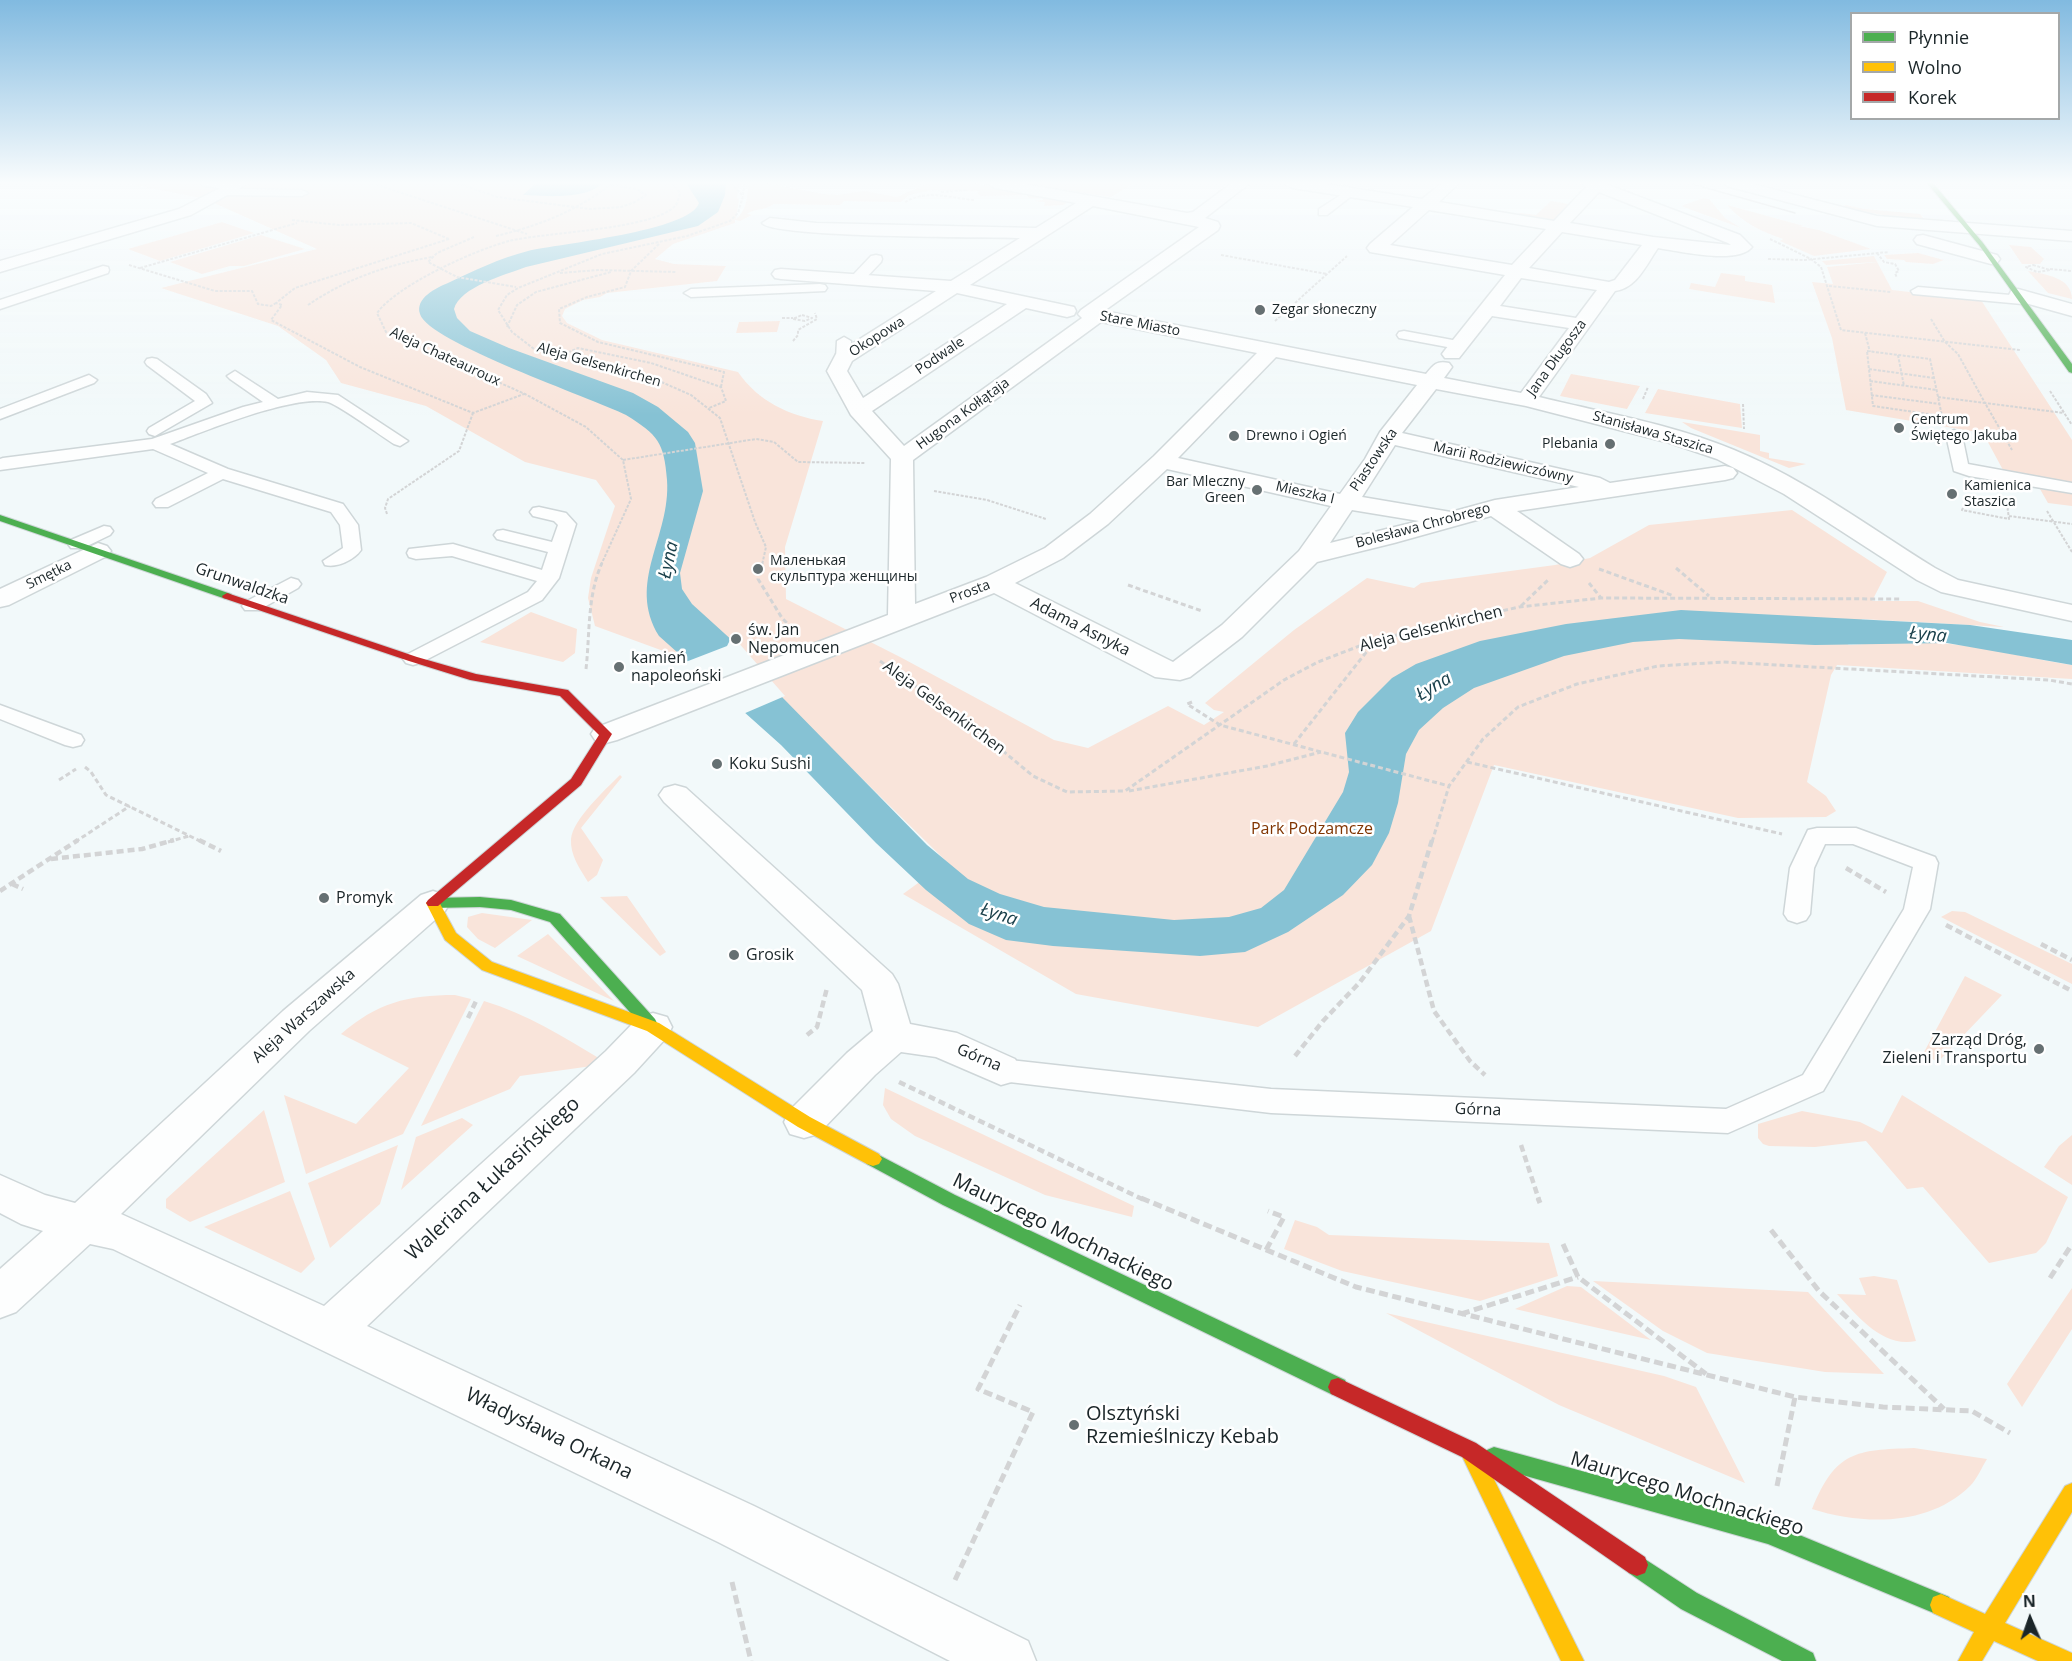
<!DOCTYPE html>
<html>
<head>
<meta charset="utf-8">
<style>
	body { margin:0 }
	#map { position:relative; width:2072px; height:1661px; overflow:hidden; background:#f2f9fa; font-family:"Open Sans",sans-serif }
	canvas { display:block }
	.legend { position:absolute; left:1850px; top:12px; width:210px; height:108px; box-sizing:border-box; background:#fff; border:2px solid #a4a8a9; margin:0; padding:8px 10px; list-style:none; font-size:18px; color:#1b2629 }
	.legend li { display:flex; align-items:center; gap:12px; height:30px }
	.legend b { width:30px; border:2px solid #a4a8a9 }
	.north { position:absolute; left:2000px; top:1589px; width:60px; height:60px; -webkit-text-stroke:4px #fff; paint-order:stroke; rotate:358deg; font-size:16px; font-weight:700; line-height:24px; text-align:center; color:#1b2629 }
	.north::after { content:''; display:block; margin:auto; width:21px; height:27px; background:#1b2629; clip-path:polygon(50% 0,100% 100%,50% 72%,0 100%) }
</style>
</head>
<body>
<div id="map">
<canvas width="2072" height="1661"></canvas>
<ul class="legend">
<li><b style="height:8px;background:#4caf50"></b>Płynnie</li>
<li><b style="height:8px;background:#ffc107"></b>Wolno</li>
<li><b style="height:8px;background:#c62828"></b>Korek</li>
</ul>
<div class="north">N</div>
</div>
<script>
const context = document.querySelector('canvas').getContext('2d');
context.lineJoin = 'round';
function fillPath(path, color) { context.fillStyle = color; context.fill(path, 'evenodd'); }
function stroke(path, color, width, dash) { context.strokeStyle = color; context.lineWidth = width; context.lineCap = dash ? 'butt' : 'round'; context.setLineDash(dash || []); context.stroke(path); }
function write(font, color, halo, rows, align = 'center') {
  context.font = font + ' "Open Sans",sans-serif'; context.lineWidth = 5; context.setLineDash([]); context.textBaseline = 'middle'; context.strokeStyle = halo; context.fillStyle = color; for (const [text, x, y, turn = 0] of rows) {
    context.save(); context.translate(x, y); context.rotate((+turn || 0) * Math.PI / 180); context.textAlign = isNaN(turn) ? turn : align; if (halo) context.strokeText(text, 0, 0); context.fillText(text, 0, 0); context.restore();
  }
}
const green = new Path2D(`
	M126,183H739L737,197L739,200L736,219C747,210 747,197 749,183H765L823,194L838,195L864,191L897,197L929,183H973L1066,200L1068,202L1063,205L1044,206L1045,202L1035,201L1043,200V198H1029L1027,195L981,196L977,193L980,191L931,190L909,195L901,202L844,201L840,205L774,204C764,211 754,208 747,214L752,215L740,221L735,220V223L673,244L655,259L674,264L726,266L717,281L607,293L600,297L583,300L565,309L562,316L567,323L602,340L738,372C758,401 789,416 823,421L785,547L786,599L902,658L1054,740L1088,748L1168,706L1204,725L1224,712L1214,710L1205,703L1294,630L1367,578L1414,588L1421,583L1555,565L1590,558L1649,525L1792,510L1887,572L1872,601H1918L1980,622L2004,627L1862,619L1848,645C1882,643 1916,640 1950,644C1991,648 2031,659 2072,665V679L1837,665L1831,675L1807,782L1826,796L1836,811L1826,817L1738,818L1494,765L1431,931L1258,1027L1076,994L903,894L947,862L837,754L688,660L595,626L588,598L591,578L615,506L596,480L525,462L426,406L341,383L326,360L278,326L161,288L317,249L205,199Z
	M1018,183H1134L1111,197Z
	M1704,198L1709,199L1725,218L1741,228L1681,206Z
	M1551,201L1574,205L1556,223L1516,218L1520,213L1536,215Z
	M1727,205L1804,226H1799L1819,230L1871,249L1814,256L1780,241L1783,239C1760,231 1743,223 1727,205Z
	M1846,205L1864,209L1920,214L1924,219L1898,218L1840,207Z
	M222,222L254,233L160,261L128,249Z
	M261,235L305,249L244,266H230L202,274L170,262Z
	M2009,245L2031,247L2044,259L2040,264H2022Z
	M1918,253L1944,260L1933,264L1906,262L1904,260L1887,259L1884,255Z
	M1874,256L1892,290L1981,300L2072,440V484L2003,470L1983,433L1846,410L1832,338L1812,282L1833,284L1827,267L1877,262L1826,265L1822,261Z
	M2028,271C2044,274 2072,277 2072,299L2048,293Z
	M1721,273L1745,276V281L1772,285L1775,303L1689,289L1691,283L1715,287Z
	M780,321L777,332L736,333L739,322Z
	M1571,374L1640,386L1627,409L1560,396Z
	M1658,389L1740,404L1742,428L1645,413Z
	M1682,422L1760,435V451L1769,453V458L1806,464L1789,468L1691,428Z
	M2040,489L2072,493V506L2048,503Z
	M531,612L577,629L575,653L563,662L480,642Z
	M620,775L622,777L581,828L603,860L597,875L588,882C580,869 570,855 571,839C573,819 606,789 620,775Z
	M627,896L666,952L660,956L600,897Z
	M1952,911L1965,912L2072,964V984L1941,917Z
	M482,913L532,920L495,948L478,939L467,927L468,917Z
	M548,934L614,1001L517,956Z
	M1965,976L2002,995L1938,1062L1923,1054Z
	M455,995L471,999L403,1134L306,1174L284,1095L356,1124L409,1068L341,1034C377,1003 407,995 455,995Z
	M484,1001C527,1014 564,1037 602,1060L592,1066L520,1076L510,1089L421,1126Z
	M885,1088L1134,1206L1132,1217L1045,1195L915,1136L891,1119L883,1105Z
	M1902,1095L2068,1197L2046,1243L2036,1253L1989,1263L1923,1187L1907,1189L1866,1141L1815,1147L1769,1146L1763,1144L1758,1138V1124L1802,1111L1860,1122L1882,1133Z
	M264,1110L285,1182L190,1222L166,1208V1199Z
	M462,1118L473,1125L401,1190L416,1137Z
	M2072,1135V1185L2044,1167L2059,1146Z
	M398,1145L380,1204L330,1248L308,1183Z
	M290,1191L315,1259L301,1273L204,1227Z
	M1295,1220L1317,1227L1329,1235L1549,1243L1558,1276L1480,1301L1342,1271L1284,1249Z
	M1874,1276L1897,1280L1916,1341C1882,1348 1858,1316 1837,1294L1866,1295L1859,1278Z
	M1593,1281L1808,1292L1884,1374L1825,1372L1707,1353L1663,1331Z
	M1567,1286L1581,1287L1651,1340L1515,1309Z
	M2072,1288V1329L2022,1407L2007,1384Z
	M1386,1313L1664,1376L1696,1387L1745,1483L1559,1405Z
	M1914,1448L1987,1459C1982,1467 1977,1479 1970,1486C1928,1527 1863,1525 1812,1509C1836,1451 1855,1450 1914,1448Z`);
const water = new Path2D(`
	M536,183H602C588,200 543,196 523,195Z
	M686,183H726L725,195L718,212L698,226L526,267C505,275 460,287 454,309L457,318L470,331L509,348L633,393L658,407L688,432L695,443L703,491L680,573L682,589L692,604L735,643L782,697L927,845L968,879L1000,894L1044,907L1174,920L1229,917L1261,908L1284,890L1343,792L1349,772L1345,733L1358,712L1392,678L1416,664L1480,641L1566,624L1681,610L1970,625L2072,640V665L1947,643L1815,645L1679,639L1633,642L1564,656L1474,688L1443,708L1419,730L1406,754L1398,803L1389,833L1372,865L1343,895L1288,932L1245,952L1200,956L1053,946L1006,940L969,924L926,890L876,843L781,745L659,636C626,582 671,537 667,480C664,442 658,435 626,415C592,398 428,342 420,314C415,298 436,288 448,283C473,271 500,258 528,251C557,244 691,231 699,203Z`);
const pier = new Path2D(`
	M732,636L737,641L785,696L743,714L683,663L727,646Z`);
const pathFar3 = new Path2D(`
	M371,183L527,234
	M457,183L497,197L590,209L621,207L635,202L646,195L637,189L610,185
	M731,183L743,196L738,213L730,221L687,236L602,254L518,288L507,295L498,310L512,332L534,349L650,377L691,395L720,418L755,522L766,547L762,565
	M941,192L967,190
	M743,195L744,183
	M905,202C929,189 948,198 974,200
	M292,220L339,225L411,223L449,239
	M496,236C538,226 577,211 611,184
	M474,237L437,253L428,262L457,277L516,287
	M449,239L295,288L276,303L282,305L271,320L360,367L473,413L524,394
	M1770,239L1811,259L1821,267L1841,330L2020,350
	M659,244L631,271L625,287L587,297L559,309L560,323L598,342L724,372L721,387
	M1877,253L1884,262L1895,264L1899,271L1895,273L1897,278
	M1221,255L1327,274
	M1768,259L1804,260L1889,252
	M129,265L215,291H252L258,304L271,306L276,303
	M2033,265L2050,270L2037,272L2026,267Z
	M140,268L297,223
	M2050,269L2072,271
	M560,273L598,270L676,272
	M1829,286L1891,292
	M308,305C346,279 387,265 432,257
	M802,315L812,318L805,321L793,319Z
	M782,318H793
	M1931,319L1945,342L1958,354L1985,403L2064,413
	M1275,321L1347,256
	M507,327L517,305L536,292L611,272
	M1865,333L1870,352
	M793,341L798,335V330L817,319L815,313
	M1867,351L1930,359L1942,416L1873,406Z
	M1898,355L1904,386
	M560,356L578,348L651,363L721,387L726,401L709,408
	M1869,369L1934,378
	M1870,381L1937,390
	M2050,391L2072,425
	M1871,395L1940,404
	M1938,397L1985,403L2012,450
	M1643,399L1648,387
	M1743,404L1744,429
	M623,460L756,439L774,442L798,462L865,463
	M934,491L987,500L1046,519
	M1963,508L1962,510L2009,519L2007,504
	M2047,511L2072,552
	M387,514L385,508L388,499L459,451L473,413
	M2009,516L2072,524
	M601,565L631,499L623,460L586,427L525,394L386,332L377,313C397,285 475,250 509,241C545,232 652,230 675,206C678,203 679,197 680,193L672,183`);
const pathFar2 = new Path2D(`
	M762,563L758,579L782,618L793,629
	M1676,568L1709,596
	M1599,569L1674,596
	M1589,583L1601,598
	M1128,585L1202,611
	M1521,606L1548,580
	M880,661L979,731L1033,776L1067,792L1125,791L1284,680L1318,662L1375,640L1519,607L1601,598L1902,599
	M586,669C590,634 587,596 602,563
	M1192,702L1187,704L1220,725L1449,786
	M1294,744L1375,641
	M1467,762L1782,834
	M85,767L91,772L106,795L202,842
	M59,780L76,769
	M1129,791L1267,766L1321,752
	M75,842L130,806
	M168,842L189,836
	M1432,842L1449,786L1483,739L1518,707L1577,684L1658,666L1723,662L2049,680L2072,684`);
const pathFar1 = new Path2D(`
	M199,840L221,851
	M51,859L142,849L174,840
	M1846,868L1886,892
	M12,884L23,889
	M0,891L78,840
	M1409,916L1434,1011L1470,1061L1485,1075
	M1946,925L2072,991
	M2041,944L2072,960
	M468,1018L477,999
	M807,1035L817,1027L827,988
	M1295,1056L1323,1021L1360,982L1409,916L1432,840
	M899,1082L1144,1200
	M1521,1145L1539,1200`);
const path = new Path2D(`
	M1141,1198L1356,1287L1795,1397L1883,1407L1972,1411L2010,1433
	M1538,1198L1540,1203
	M1771,1230L1819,1291L1944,1409
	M1563,1244L1578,1277L1706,1374
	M1266,1250L1284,1217L1268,1211
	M2050,1278L2072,1244
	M1461,1314L1578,1277
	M1777,1486L1795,1397
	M955,1580L1033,1412L978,1389L1020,1305
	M732,1582L751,1661`);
const lane = new Path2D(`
	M199,183H235L241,186L238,189L302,190L308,193L302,196L224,195L218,192L227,189L205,186Z
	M1350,189L1354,190V194L1327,215H1319V209Z
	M876,255L881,256L882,259L881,262L863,281H853L851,278L853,275L871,256Z
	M103,266L108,267L109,270L108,273L0,309V300Z
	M820,284L825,285L827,288L825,291L691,297L684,293L691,289Z
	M1918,287L2022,296L2029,300L2022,304L1913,294L1911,291Z
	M1404,331L1458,341L1465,345L1458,349L1399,338L1397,335L1399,332Z
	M844,337L851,341L850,358L843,362L836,358L837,341Z
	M152,358L157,359L206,394L212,403L155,436L149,434L147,431L149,428L195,401L147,365L145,362L147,359Z
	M235,371L278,399L307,392L338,395L408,441L400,446L394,444C381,436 341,406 328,402C294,394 205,431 170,444L228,469L343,504L358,525L361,550C354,560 337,568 325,565L323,561L343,548L340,525L331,512L223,479L168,507H156L153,503L156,499L208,473L153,449L0,470V459L3,458L152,439L243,407L263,402L230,379L227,376Z
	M89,375L97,380L94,383L0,419V409Z
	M1954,430L1962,435L1968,464L2072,483V493L1969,476L1954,471L1946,435Z
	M539,507L566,513L576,524L559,578L542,600L420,663L413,665L406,663L403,659L406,655L528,592L537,581L452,556L416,559L409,557L407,553L409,549L453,544L542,570L548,552L497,539L494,535L497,531L503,530L552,542L558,525L554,521L533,516L530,512L533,508Z
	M104,526L110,527L113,531L110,535L83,548H71L68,544L71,540Z
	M291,578L298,580L301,584L298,588L259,610H245L242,606L245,602Z
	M0,705L81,735L84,740L81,745L73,747L65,745L0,719Z
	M1817,828H1856L1935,857L1938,863L1930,909L1823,1091L1728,1133L1271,1113L1001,1081L991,1078L987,1070L991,1062L1001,1059L1271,1089L1726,1109L1803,1075L1904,909L1913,867L1853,844H1825L1814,868L1810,914L1806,920L1797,923L1788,920L1784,914L1790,868L1808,830Z`);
const street = new Path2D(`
	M230,183H249L191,215L0,272V261L179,209Z
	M987,183H1019L1187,213L1193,212L1232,183H1250L1205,218L1218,222L1220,226L1218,230L1104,311L1426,374C1433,365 1437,360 1449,363L1452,367L1444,378L1521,393L1569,328L1492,316L1459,358H1445L1442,354L1445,350L1505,275L1370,252L1367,248L1370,244L1413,207L1293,188L1288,186L1285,183H1320L1422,199L1442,183H1459L1439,202L1554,221L1586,187L1582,183H1603L1740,235L1752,247C1738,265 1678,251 1658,248C1646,265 1637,288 1615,291L1539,397C1604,413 1672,424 1734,450C1805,479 1870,528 1935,568L1958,580L2072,605V621L1941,592L1917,580L1784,494L1717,459L1670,443L1526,406L1436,389L1402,433L1600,478L1610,483L1725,466L1733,468L1737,473L1733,478L1725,480L1517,511L1579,554L1583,559L1579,564L1570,567L1561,564L1491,516L1394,543L1317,562L1242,637L1190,677L1180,680L1155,677L994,593L617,740L606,743L595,740L591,734L595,728L888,615L891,459L851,415L827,371L836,354L936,291L781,279L775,278L772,274L775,270L781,269L951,281L1020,238C988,237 773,238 762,223L770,218L816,223L1036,228L1076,203L995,188ZM1599,192L1728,243L1731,245L1653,237L1570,223ZM1093,206L1199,227L1081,310L1078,314L1082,318L904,446L872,411L1026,308L1067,317L1074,315L1076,311L1074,307L970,285ZM1429,210L1546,229L1512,265L1390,245ZM1562,232L1642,245L1615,280L1609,282L1529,268ZM1521,278L1597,290L1576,318L1500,306ZM957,293L1007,304L863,398L847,371L852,361ZM1101,322L1257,353L1154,456L1090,514L1045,548L986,577L915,604L913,460ZM1276,357L1417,385L1380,432L1365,459L1340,494L1178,458ZM1395,445L1579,487L1495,500L1451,512L1362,497ZM1167,469L1331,506L1299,551L1222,625L1173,662L1015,583L1063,558L1108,524ZM1352,510L1419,521L1330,543Z
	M1724,183H1749L1877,216L2072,231V241L1877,226L1727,186Z
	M1923,235L1997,255L2000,259L1997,263L1991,264L1917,244L1914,240L1917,236Z
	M2018,289L2072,304V316L2011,299L2009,295L2011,291Z
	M98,543L107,546L111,551L107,556L9,605L0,607V589Z
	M675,785L686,788L892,974L898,984L910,1024L957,1033L1015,1059L1021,1070L1015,1081L1001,1085L936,1057L901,1052L875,1075L818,1134L804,1138L790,1134L784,1122L790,1110L847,1053L873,1031L862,990L664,802L659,795L664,788Z
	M433,891L445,895L450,903L445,911L309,1031L121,1214L324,1306L606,1051L639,1017L653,1013L667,1017L672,1027L667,1037L634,1073L367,1326L754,1506L1028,1641L1036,1661H950L718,1542L113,1249L90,1244L16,1312L0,1318V1269L43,1231L21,1224L0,1213V1175L45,1195L75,1203L283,1011L421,895Z`);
const fast = new Path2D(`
	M1927,183H1933L1983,243L2072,364V373L2069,372L1979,245Z
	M0,515L231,594L232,596L227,599L223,598L0,521Z
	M480,897L511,900L560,914L655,1019L657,1023L655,1027L649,1029L643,1027L550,922L511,910L480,907L433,908L426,903L433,898Z
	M873,1152L955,1195L1345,1380L1348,1387L1345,1394L1338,1396L1331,1394L943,1205L867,1164L864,1159L867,1154Z
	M1494,1447L1768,1522L1949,1597L1952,1605L1949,1613L1941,1616L1768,1544L1494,1467L1487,1464L1484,1457L1487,1450Z
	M1637,1554L1697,1593L1813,1653L1816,1661H1782L1681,1609L1629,1573L1626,1565L1629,1557Z`);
const slow = new Path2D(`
	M433,898L438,900L456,933L492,962L659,1023L810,1117L879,1154L882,1159L879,1164L873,1166L867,1164L798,1127L647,1031L482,970L445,940L426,903Z
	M1470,1442L1477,1445L1584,1661H1561L1460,1452L1463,1445Z
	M2072,1483V1512L2005,1623L2072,1653V1661H2038L1994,1641L1982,1661H1958L1974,1632L1933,1613L1930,1605L1933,1597L1941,1594L1985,1614L2065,1486Z`);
const jam = new Path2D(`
	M227,593L417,657L476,674L568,690L612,734L581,785L438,906H428L426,903L428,900L571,779L599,735L560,696L470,680L409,661L223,598L222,596Z
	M1338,1378L1476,1443L1645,1557L1648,1565L1645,1573L1637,1576L1629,1573L1462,1457L1331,1394L1328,1387L1331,1380Z`);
const tram = new Path2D(`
	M1689,183L1795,213`);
const markers = [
	[1260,310,6,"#667072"],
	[1899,428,6,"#667072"],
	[1234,436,6,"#667072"],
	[1610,444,6,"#667072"],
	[1257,490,6,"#667072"],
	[1952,494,6,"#667072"],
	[758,569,6,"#667072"],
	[736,639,6,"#667072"],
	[619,667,6,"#667072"],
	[717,764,6,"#667072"],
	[324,898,6,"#667072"],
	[734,955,6,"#667072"],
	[2039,1049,6,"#667072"],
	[1074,1425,6,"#667072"]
];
const farPoinames = [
	["Zegar słoneczny",1272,310],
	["Centrum",1911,420],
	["Świętego Jakuba",1911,436],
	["Drewno i Ogień",1246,436],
	["Plebania",1598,444,"right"],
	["Bar Mleczny",1245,482,"right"],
	["Green",1245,498,"right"],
	["Kamienica",1964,486],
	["Staszica",1964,502],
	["Маленькая",770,561],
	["скульптура женщины",770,577]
];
const farStreetnames = [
	["Stare Miasto",1140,324,11],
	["Okopowa",877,337,-32],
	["Podwale",940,356,-34],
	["Aleja Chateauroux",445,357,25],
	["Jana Długosza",1557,358,-54],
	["Aleja Gelsenkirchen",599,365,16],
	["Hugona Kołłątaja",963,414,-36],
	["Stanisława Staszica",1653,433,16],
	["Piastowska",1374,460,-56],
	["Marii Rodziewiczówny",1503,463,13],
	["Mieszka I",1305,493,13],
	["Bolesława Chrobrego",1423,526,-15],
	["Smętka",49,575,-26],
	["Prosta",970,592,-21]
];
const streetNames = [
	["Grunwaldzka",242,584,19],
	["Adama Asnyka",1080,627,27],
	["Aleja Gelsenkirchen",1431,629,-14],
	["Aleja Gelsenkirchen",944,708,36],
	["Aleja Warszawska",304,1016,-42],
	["Górna",979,1058,23],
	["Górna",1478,1110,2]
];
const poiNames = [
	["św. Jan",748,630],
	["Nepomucen",748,648],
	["kamień",631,658],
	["napoleoński",631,676],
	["Koku Sushi",729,764],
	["Promyk",336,898],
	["Grosik",746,955],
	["Zarząd Dróg,",2027,1040,"right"],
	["Zieleni i Transportu",2027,1058,"right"]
];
const parkNames = [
	["Park Podzamcze",1312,829]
];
const waterNames = [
	["Łyna",669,560,-78],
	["Łyna",1928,635,6],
	["Łyna",1434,687,-31],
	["Łyna",999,915,18]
];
const nearStreetnames = [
	["Waleriana Łukasińskiego",493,1179,-43],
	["Maurycego Mochnackiego",1063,1233,26],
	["Władysława Orkana",549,1434,26],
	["Maurycego Mochnackiego",1687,1494,17]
];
const nearPoinames = [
	["Olsztyński",1086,1414],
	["Rzemieślniczy Kebab",1086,1437]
];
fillPath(green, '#f9e4da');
fillPath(water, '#86c2d4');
fillPath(pier, '#f2f9fa');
stroke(lane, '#ced6d8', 3);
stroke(street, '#ced6d8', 3);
stroke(fast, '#ced6d8', 2);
stroke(slow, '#ced6d8', 2);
stroke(jam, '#ced6d8', 2);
stroke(pathFar3, '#d3d4d5', 2, [3, 1.5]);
stroke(pathFar2, '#d3d4d5', 3, [5, 3]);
stroke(pathFar1, '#d3d4d5', 4.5, [7, 4]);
stroke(path, '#d3d4d5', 5, [9, 4.5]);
fillPath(lane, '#fdfefe');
fillPath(street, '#fdfefe');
fillPath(fast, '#4caf50');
fillPath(slow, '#ffc107');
fillPath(jam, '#c62828');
stroke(tram, '#c1c3c4', 1.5);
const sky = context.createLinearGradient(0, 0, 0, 415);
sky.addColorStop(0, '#81bae0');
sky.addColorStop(0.44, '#f9fcfd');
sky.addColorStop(1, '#f9fcfd00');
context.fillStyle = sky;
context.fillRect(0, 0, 2072, 415);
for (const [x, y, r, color] of markers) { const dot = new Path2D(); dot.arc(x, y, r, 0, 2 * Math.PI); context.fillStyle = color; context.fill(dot); stroke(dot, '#fff', 2); }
write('14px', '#1b2629', '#fff', farPoinames, 'left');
write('14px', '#1b2629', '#fff', farStreetnames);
write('16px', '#1b2629', '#fff', streetNames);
write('16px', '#1b2629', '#fff', poiNames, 'left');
write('16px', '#803502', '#fff', parkNames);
write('italic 18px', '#1a404b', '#fff', waterNames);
write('20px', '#1b2629', '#fff', nearStreetnames);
write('20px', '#1b2629', '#fff', nearPoinames, 'left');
</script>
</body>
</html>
